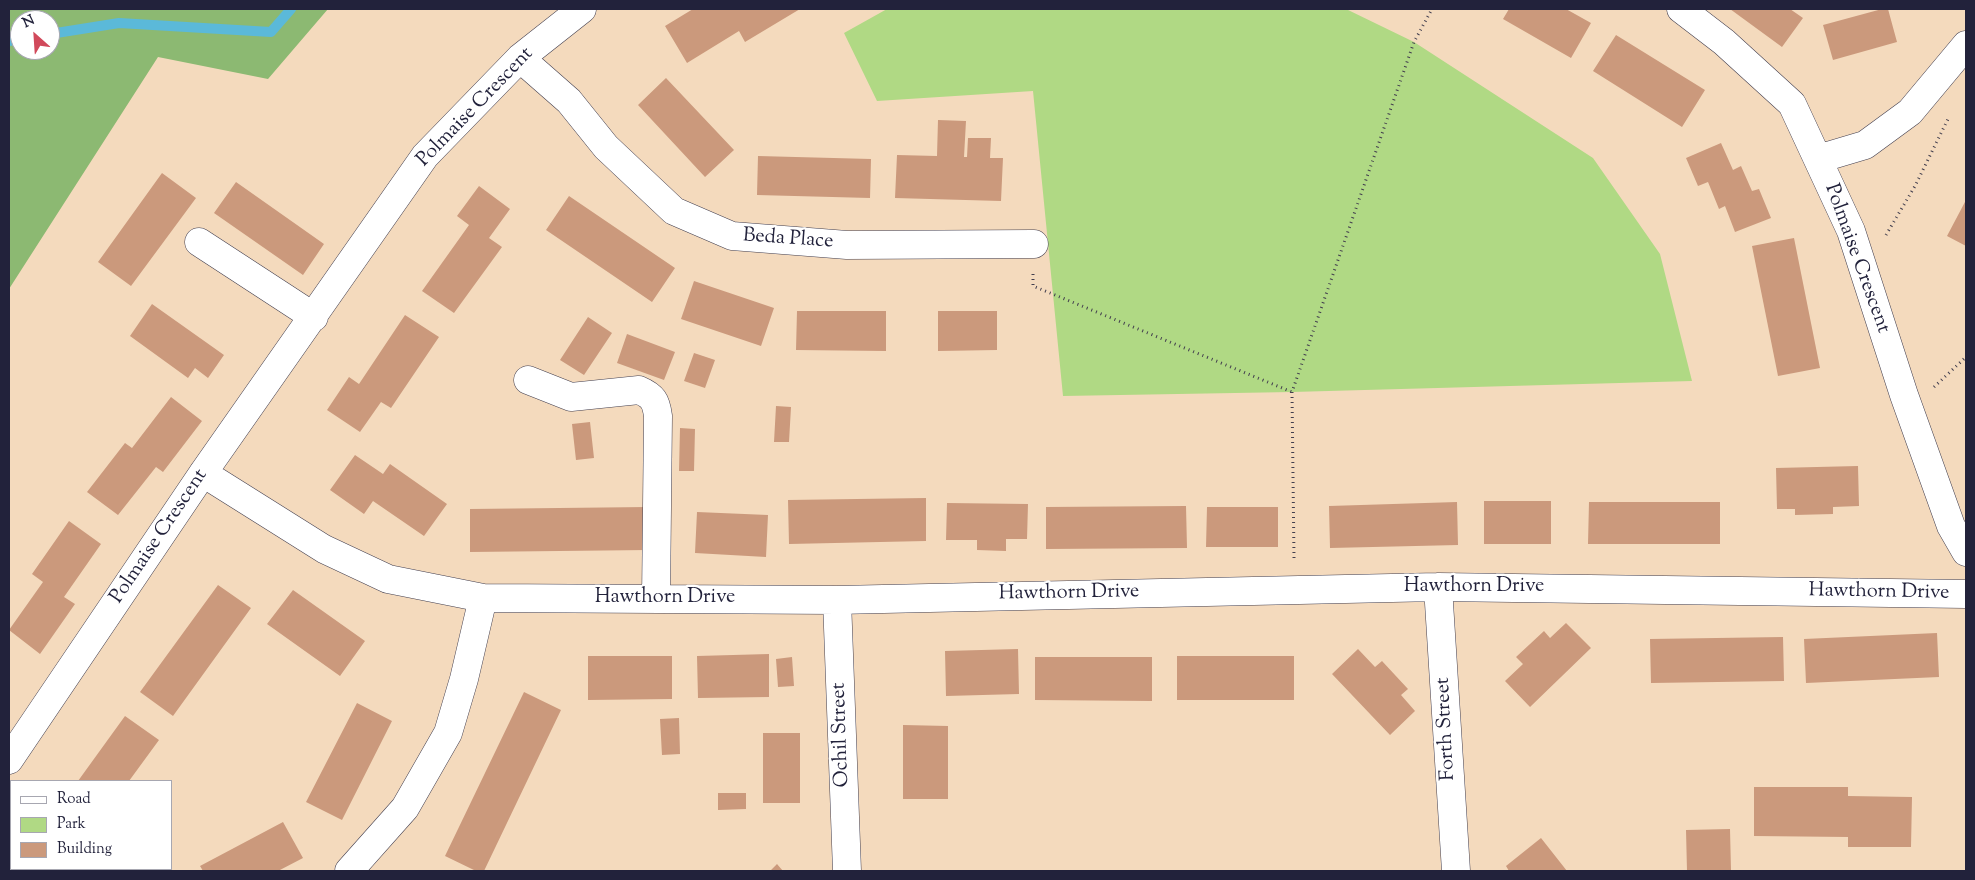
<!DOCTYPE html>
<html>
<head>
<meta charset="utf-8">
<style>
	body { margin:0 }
	#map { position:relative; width:1975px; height:880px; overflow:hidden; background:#f4dabd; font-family:"Sorts Mill Goudy",serif }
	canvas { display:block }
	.frame { position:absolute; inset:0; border:10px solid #22223b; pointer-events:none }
	.legend { position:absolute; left:10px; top:780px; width:162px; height:90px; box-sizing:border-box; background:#fff; border:1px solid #a7a7b1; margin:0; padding:6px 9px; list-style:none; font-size:15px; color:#22223b }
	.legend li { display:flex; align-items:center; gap:10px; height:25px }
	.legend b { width:25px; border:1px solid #a7a7b1 }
	.north { position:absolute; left:10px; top:10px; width:50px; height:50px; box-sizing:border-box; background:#fff; border:1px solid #a7a7b1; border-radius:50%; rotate:334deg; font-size:14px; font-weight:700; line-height:20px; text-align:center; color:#22223b }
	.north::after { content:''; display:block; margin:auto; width:18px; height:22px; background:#d1495b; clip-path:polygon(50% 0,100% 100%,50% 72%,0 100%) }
</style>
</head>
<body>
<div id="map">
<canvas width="1975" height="880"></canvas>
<div class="frame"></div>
<ul class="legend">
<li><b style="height:6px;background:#fff"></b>Road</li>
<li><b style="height:14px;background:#b0d984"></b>Park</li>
<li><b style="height:14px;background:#cb997c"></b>Building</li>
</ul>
<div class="north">N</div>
</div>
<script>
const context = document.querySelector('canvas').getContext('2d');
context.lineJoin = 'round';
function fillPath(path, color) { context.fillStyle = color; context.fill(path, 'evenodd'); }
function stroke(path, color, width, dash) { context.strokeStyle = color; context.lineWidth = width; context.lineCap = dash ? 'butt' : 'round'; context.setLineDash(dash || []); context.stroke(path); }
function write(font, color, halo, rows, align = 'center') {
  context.font = font + ' "Sorts Mill Goudy",serif'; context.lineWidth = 4.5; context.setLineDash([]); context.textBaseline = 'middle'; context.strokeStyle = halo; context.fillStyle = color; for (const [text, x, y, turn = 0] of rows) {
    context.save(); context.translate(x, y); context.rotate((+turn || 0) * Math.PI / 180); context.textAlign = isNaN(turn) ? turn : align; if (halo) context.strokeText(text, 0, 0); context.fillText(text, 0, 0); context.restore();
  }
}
const green = new Path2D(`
	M887,9H1346L1414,42L1593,158L1660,254L1692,381L1292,392L1063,396L1033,91L877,101L844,33Z`);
const forest = new Path2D(`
	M9,9H328L268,79L158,57L9,289ZM20,20H50V50H20Z`);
const stream = new Path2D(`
	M50,34L119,23L271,32L291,9
	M9,41L20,39`);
const building = new Path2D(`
	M693,9H800L745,42L739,31L687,63L665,26Z
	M1509,9H1566L1591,23L1571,58L1503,19Z
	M1730,9H1790L1803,18L1782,47Z
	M1882,9H1888L1897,42L1833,60L1823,25Z
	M1616,35L1705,90L1682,127L1593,71Z
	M666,78L734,150L705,177L638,105Z
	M938,120L966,121L964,157H967L968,138H991L990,158H1003L1001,201L895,198L897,155L937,156Z
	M1721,143L1733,170L1741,166L1752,191L1759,189L1771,218L1735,232L1725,206L1719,209L1708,182L1698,186L1686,158Z
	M758,156L871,159L870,198L757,195Z
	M162,173L196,198L131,286L98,262Z
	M236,182L324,244L303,275L214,213Z
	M479,186L510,209L489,238L502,247L454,313L422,291L469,225L457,216Z
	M569,196L675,268L652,302L546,230Z
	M1966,200V246L1947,236Z
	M1794,238L1820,368L1778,376L1752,246Z
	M694,281L774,308L761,346L681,319Z
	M152,304L224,355L208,378L195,368L188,378L130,336Z
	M797,311H886V351L796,350Z
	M938,311H997V350L938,351Z
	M405,315L439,337L391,408L381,402L360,432L327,410L349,377L359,384Z
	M588,317L612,333L584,375L560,360Z
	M627,334L675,352L664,380L617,363Z
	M694,353L715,360L705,388L684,381Z
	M171,397L202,421L163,472L156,467L118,515L87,492L125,443L132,448Z
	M776,406L791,407L789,442H774Z
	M590,422L594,458L576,460L572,424Z
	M680,428L695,429L694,471H679Z
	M355,455L383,474L390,464L447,504L424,536L373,501L364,514L330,490Z
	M1858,466L1859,506L1833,507V514L1795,515V509H1777L1776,468Z
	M926,498V541L789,544L788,500Z
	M1484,501H1551V544H1484Z
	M1457,502L1458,545L1330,548L1329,506Z
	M1589,502H1720V544H1588Z
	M947,503L1028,504L1027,539H1006V551L977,550V540H946Z
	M1186,506L1187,548L1046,549V507Z
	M648,507V550L470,552V509Z
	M1207,507H1278V547H1206Z
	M697,512L768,515L766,557L695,553Z
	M69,521L101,544L64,597L75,604L40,654L9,630L43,582L32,574Z
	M218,585L251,608L173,716L140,692Z
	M293,590L365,641L340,676L267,624Z
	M1566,623L1591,648L1530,707L1505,681L1523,664L1516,657L1544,631L1550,638Z
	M1937,633L1939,677L1806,683L1804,639Z
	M1783,637L1784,681L1651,683L1650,639Z
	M1018,649L1019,694L946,696L945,651Z
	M1358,649L1375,667L1382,661L1408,689L1401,695L1415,711L1390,735L1332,674Z
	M769,654V697L698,698L697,656Z
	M588,656H672V699L588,700Z
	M1177,656H1294V700H1177Z
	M792,657L794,686L778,687L776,659Z
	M1035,657H1152V701L1035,700Z
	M524,692L561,710L484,871H476L445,856Z
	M357,703L392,721L342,820L306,802Z
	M125,716L159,740L129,781H78Z
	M679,718L680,754L662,755L660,719Z
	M903,725L948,726V799H903Z
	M763,733H800V803H763Z
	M1754,787H1848V796L1912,797L1911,847H1848V837L1754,836Z
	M718,793H746V809L718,810Z
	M283,822L303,858L278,871H203L200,866Z
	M1730,829L1731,871H1687L1686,830Z
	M1541,838L1567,871H1509L1506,866Z
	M777,864L783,871H770Z`);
const path = new Path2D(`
	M1886,235L1915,186L1949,117
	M1033,274V286L1292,392
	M1934,387L1966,357
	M1294,558L1292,392L1414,42L1432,9`);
const minor = new Path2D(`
	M1681,9L1724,42L1792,104L1851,231L1904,395L1951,526L1966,552
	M520,58L569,101L606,147L674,211L732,236L847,245L1034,244
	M1818,159L1865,145L1910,112L1966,45
	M199,242L314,317
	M528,380L571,397L639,390C653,396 656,401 658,416L656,599
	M203,473L324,549L388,579L483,598L837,600L1438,587L1966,594
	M1438,587L1456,871
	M837,600L847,871
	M9,760L203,473L425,156L520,58L582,9
	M349,871L405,808L448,733L464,679L483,598`);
const streetNames = [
	["Polmaise Crescent",476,108,-46],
	["Beda Place",788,240,4],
	["Polmaise Crescent",1856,259,70],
	["Polmaise Crescent",160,537,-56],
	["Hawthorn Drive",1474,588],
	["Hawthorn Drive",1879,593,1],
	["Hawthorn Drive",1069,594,-1],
	["Hawthorn Drive",665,599],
	["Forth Street",1447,729,-93],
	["Ochil Street",842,735,-92]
];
fillPath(green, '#b0d984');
fillPath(forest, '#8cb972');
stroke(stream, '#5bb9d9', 10);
fillPath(building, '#cb997c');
stroke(minor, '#423e4e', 29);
stroke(path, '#423e4e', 3, [1, 4]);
stroke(minor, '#fff', 28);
write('20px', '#22223b', '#fff', streetNames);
</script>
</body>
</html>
